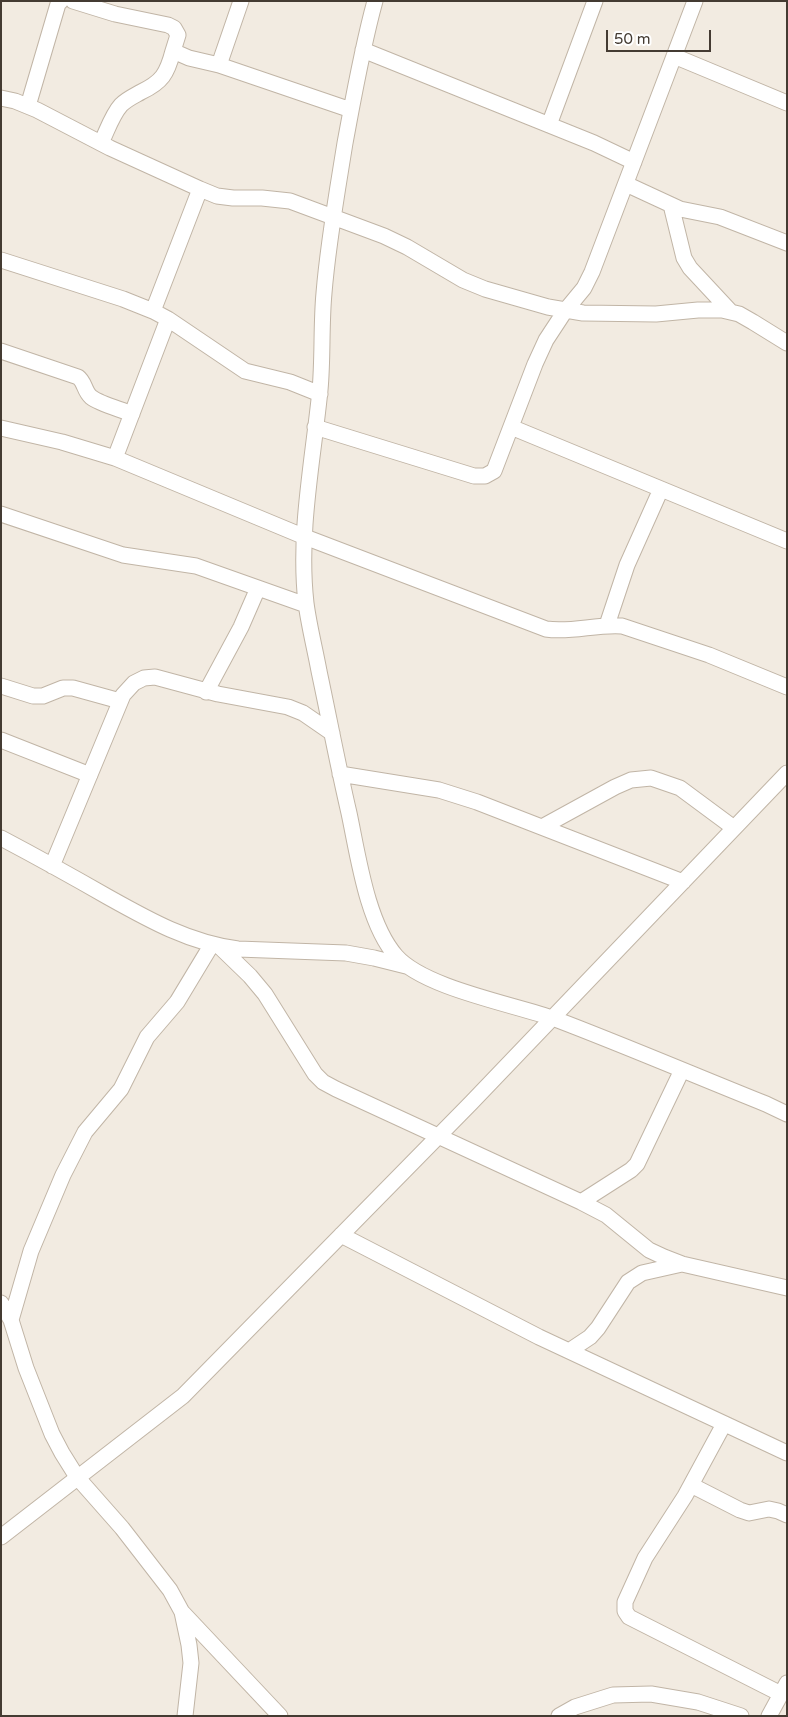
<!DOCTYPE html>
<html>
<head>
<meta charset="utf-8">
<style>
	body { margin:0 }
	#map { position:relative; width:788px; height:1717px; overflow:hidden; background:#f2ebe1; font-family:"Varela Round",sans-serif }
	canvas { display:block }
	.frame { position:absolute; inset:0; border:2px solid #443b32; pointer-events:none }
	.scale { position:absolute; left:606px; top:30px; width:105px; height:22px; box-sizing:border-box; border:2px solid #443b32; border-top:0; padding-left:6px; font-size:15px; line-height:18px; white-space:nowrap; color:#443b32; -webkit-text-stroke:4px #fff; paint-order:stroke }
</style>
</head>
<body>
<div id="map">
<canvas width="788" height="1717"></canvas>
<div class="frame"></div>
<div class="scale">50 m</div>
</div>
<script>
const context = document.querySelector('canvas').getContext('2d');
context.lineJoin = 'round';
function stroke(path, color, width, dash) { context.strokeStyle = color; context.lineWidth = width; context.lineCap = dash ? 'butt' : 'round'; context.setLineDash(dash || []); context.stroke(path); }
const street = new Path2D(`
	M73,1L115,14L168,25L174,28L178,35L173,51
	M375,1C362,48 354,95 345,143C337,193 328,243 324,293C321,325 323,358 320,390C313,461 298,532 306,603C309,626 315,649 319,671C329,718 338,766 349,813C358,855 367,923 396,956C424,988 513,1004 555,1019C626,1046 696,1076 766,1104L787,1114
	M363,50L594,143L634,162
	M674,56L787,103
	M219,65L241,1
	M1,98L15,101L37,110L110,148L200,189L217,196L233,198H262L290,201L384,236L407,247L463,280L485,289L548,307L583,313L656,314L698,310H722L739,314L753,322L787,343
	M28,106L58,4L61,1
	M549,125L595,1
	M101,143C107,131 112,115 121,105C127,99 134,96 141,92C162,82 167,74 173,51L189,58L219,65L351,110
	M626,184L680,209L720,217L787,243
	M671,205L684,258L690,268L731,312
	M1,260L123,299L153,311L168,319L245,371L290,382L320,394
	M153,311L200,189
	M1,351L78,377C85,382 84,391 91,397C100,404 120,409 132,414
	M315,427L474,476H485L494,471L535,364L546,340L565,311L584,288L592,272L695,1
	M511,427L787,541
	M1,428L62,442L115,458L305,537L546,629C571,633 596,624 622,626L709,655L787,687
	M115,458L168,319
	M1,514L123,555L196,566L306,605
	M607,625L627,565L661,489
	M1,686L33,696H43L63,688H73L120,701
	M206,692L241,627L258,588
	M1,740L90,775
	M340,774L439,790L477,802L683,882
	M542,827L615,787L631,780L651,778L680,788L734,828
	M1,838C37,857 73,877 108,897C149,920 190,943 238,949L346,953L374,958L406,966
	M52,866L123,695L134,683L144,678L155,677L218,694L288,707L303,713L332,733
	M220,947L250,976L265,994L315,1074L323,1082L336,1089L581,1202L606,1215L649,1250L664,1257L682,1264L787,1288
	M581,1202L631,1170L637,1164L682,1070
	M341,1235L539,1337L787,1453
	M1,1303L11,1320L26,1368L52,1434L62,1453L77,1477L122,1528L170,1590L182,1612L189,1645L191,1663L185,1716
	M11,1320L31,1251L63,1175L85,1132L121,1089L147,1037L177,1002L212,944
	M569,1351L590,1337L598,1328L628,1282L642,1273L682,1264
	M724,1424L685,1496L645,1558L625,1602V1611L629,1617L781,1694
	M691,1485L740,1510L749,1513L769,1509L778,1511L787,1515
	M1,1537L183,1396L471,1103L787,773
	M183,1613L280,1716
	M559,1716L575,1707L613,1695L651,1694L698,1702L741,1716
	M769,1716L787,1683`);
stroke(street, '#c1b5a6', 17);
stroke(street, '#fff', 15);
</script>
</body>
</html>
